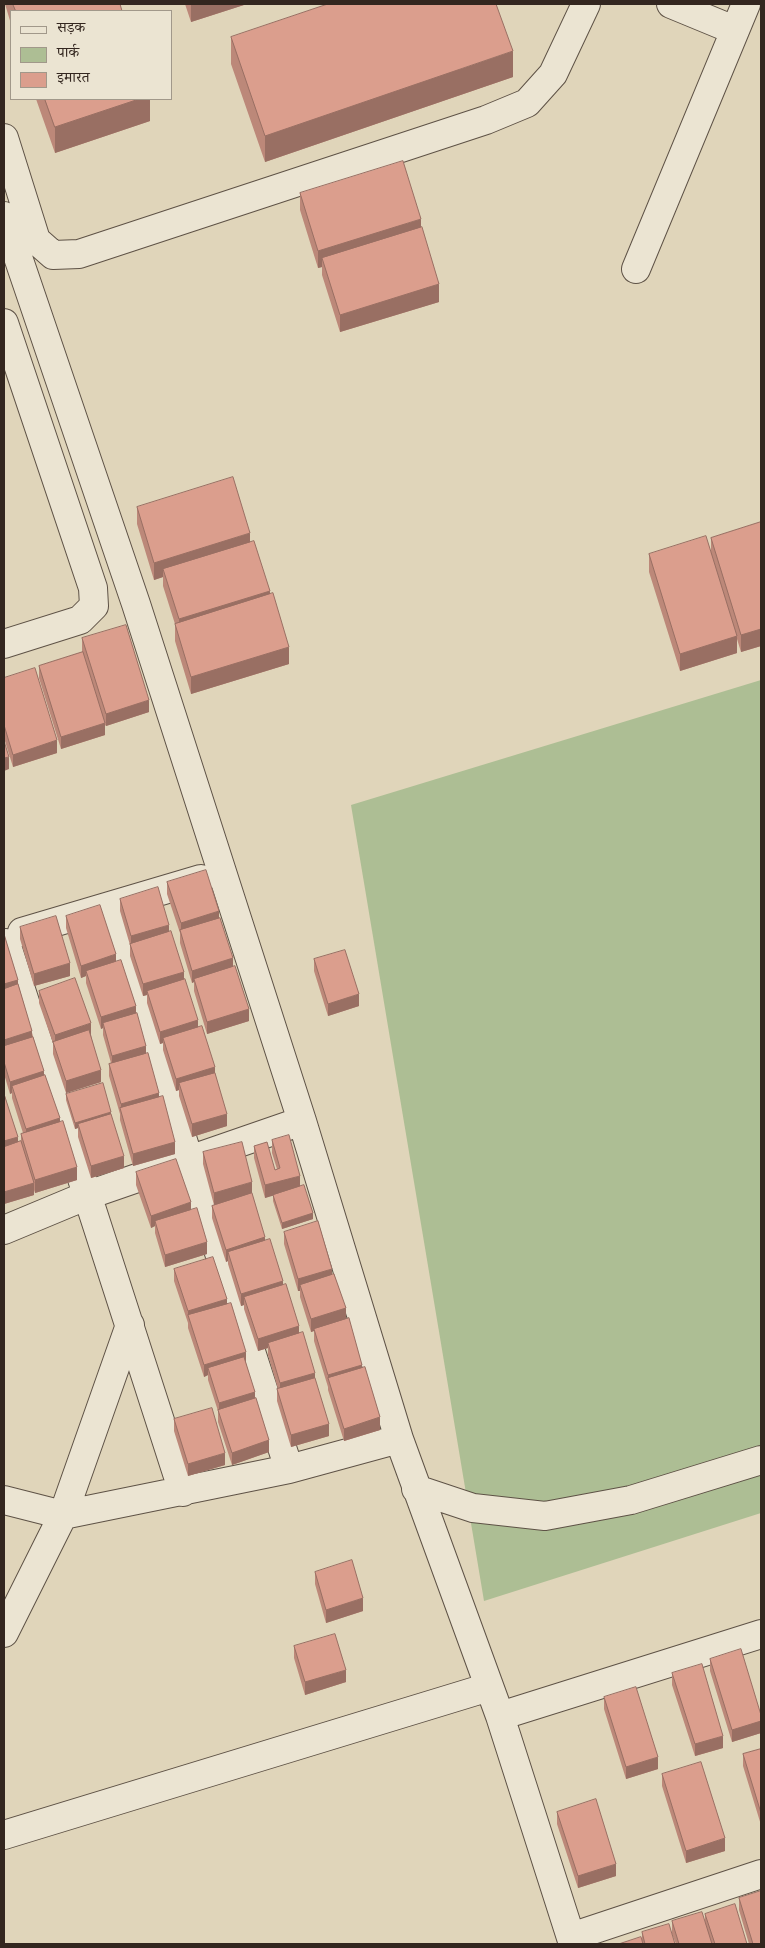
<!DOCTYPE html>
<html>
<head>
<meta charset="utf-8">
<style>
	body { margin:0 }
	#map { position:relative; width:765px; height:1948px; overflow:hidden; background:#e0d5ba; font-family:"Sorts Mill Goudy","Noto Serif Devanagari",serif }
	canvas { display:block }
	.frame { position:absolute; inset:0; border:5px solid #33261f; pointer-events:none }
	.legend { position:absolute; left:10px; top:10px; width:162px; height:90px; box-sizing:border-box; background:#ebe4d2; border:1px solid #a1988a; margin:0; padding:6px 9px; list-style:none; font-size:15px; color:#33261f }
	.legend li { display:flex; align-items:center; gap:10px; height:25px }
	.legend b { width:25px; border:1px solid #a1988a }
</style>
</head>
<body>
<div id="map">
<canvas width="765" height="1948"></canvas>
<div class="frame"></div>
<ul class="legend">
<li><b style="height:6px;background:#ebe4d2"></b>सड़क</li>
<li><b style="height:14px;background:#adbe94"></b>पार्क</li>
<li><b style="height:14px;background:#db9e8d"></b>इमारत</li>
</ul>
</div>
<script>
const context = document.querySelector('canvas').getContext('2d');
context.lineJoin = 'round';
function fillPath(path, color) { context.fillStyle = color; context.fill(path, 'evenodd'); }
function stroke(path, color, width, dash) { context.strokeStyle = color; context.lineWidth = width; context.lineCap = dash ? 'butt' : 'round'; context.setLineDash(dash || []); context.stroke(path); }
const green = new Path2D(`
	M761,680V1513L484,1601L351,805Z`);
const minor = new Path2D(`
	M671,4L734,30
	M4,138L36,240L53,255L79,254L486,120L527,103L553,74L586,4
	M4,216L136,604L302,1121L399,1439L500,1716L573,1944
	M636,269L746,4
	M4,323L93,588L94,606L80,620L4,644
	M111,908L189,1160L289,1469
	M22,932L201,879
	M6,943L183,1492
	M4,1230L88,1195L302,1121
	M416,1489L473,1508L545,1516L631,1500L761,1460
	M4,1500L63,1515L289,1469L399,1439
	M4,1633L63,1515L130,1325
	M500,1716L761,1634
	M4,1835L489,1687
	M571,1937L761,1874`);
const wall = new Path2D(`
	M5,4H120L122,11H11V24Z
	M185,4H247L191,22Z
	M231,37L513,77L265,162L231,64Z
	M36,99H150V121L55,153Z
	M300,193L421,228L439,302L340,332L322,275V267L318,268L300,210Z
	M137,507L250,542L270,594L289,664L191,694L175,641V624L163,586V577L154,580L137,524Z
	M761,522V646L741,652L737,639V653L680,671L649,572V554L711,552V538Z
	M82,638L149,712L106,726L105,725V735L61,749L39,678V666L82,652Z
	M4,678L57,753L13,767L4,738Z
	M167,882L219,918L249,1021L207,1034L194,991V982L192,983L180,943V933L167,894Z
	M120,899L169,931L198,1027L215,1073L227,1126L192,1137L179,1096V1090L176,1091L163,1050V1043L160,1044L147,1003V995L143,996L130,956V945L120,911Z
	M66,916L116,961L136,1013L146,1054L175,1154L133,1166L120,1120V1114L109,1076V1064L111,1063L103,1035V1028L101,1029L86,983V976L81,978L66,928Z
	M20,927L70,976L34,986L20,939Z
	M4,934L44,1075L60,1122L77,1180L35,1193L34,1190V1195L4,1204V1085L5,1096L18,1142L21,1141V1134L23,1133L12,1098V1093L10,1094L4,1074Z
	M314,959L359,1006L328,1016L314,971Z
	M39,991L91,1035L101,1082L66,1093L53,1054V1043L39,1003Z
	M66,1094L111,1116L124,1168L91,1178L78,1137V1128L75,1129L66,1100Z
	M272,1140L300,1186L313,1219L282,1229L273,1201V1195L265,1198L254,1158V1146L275,1170L277,1169L272,1153Z
	M203,1152L252,1195L265,1240L283,1285L315,1379L329,1436L291,1447L277,1401V1389H278L268,1355V1348L258,1351L244,1309V1305L241,1306L228,1264V1261L226,1262L212,1218V1206L214,1205L203,1164Z
	M136,1172L191,1210L207,1254L165,1267L155,1233V1226L151,1228L136,1185Z
	M284,1232L332,1274L346,1319L362,1368L380,1430L344,1441L328,1390V1387L314,1341V1331L311,1332L300,1297V1291H298L284,1244Z
	M174,1269L227,1304L246,1363L269,1452L232,1465L218,1422V1411L208,1380V1375L204,1377L188,1328V1323L174,1281Z
	M174,1419L225,1465L188,1476L174,1431Z
	M315,1572L363,1611L326,1623L315,1584Z
	M294,1646L346,1682L305,1695L294,1658Z
	M710,1659L761,1715V1733L732,1742L710,1671Z
	M672,1673L723,1748L695,1756L672,1685Z
	M604,1697L658,1769L626,1779L604,1709Z
	M761,1749V1825L743,1766V1754Z
	M662,1774L725,1851L686,1863L662,1786Z
	M557,1812L616,1876L578,1888L557,1824Z
	M739,1898L761,1944H749L739,1910Z
	M705,1914L747,1944H676L672,1934V1921L705,1923Z
	M642,1932L675,1944H619L642,1940Z`);
const shadedWall = new Path2D(`
	M191,4H247L191,22Z
	M513,51V77L265,162V136Z
	M139,99H150V121L55,153V127Z
	M421,219V236L322,258V267L318,268V251Z
	M439,284V302L340,332V315Z
	M250,533V550L163,569V577L154,580V563Z
	M270,591V608L179,636V619Z
	M761,629V646L741,652V635Z
	M737,636V653L680,671V654Z
	M289,647V664L191,694V677Z
	M149,700V712L106,726V714Z
	M105,723V735L61,749V737Z
	M57,740V753L13,767V755Z
	M9,757V769L4,771V758Z
	M219,911V923L181,933V923Z
	M169,925V937L131,948V936Z
	M116,954V967L86,971V976L81,978V966Z
	M233,958V970L194,979V982L192,983V971Z
	M70,963V976L34,986V974Z
	M184,972V984L147,991V995L143,996V984Z
	M18,980V992L4,996V984Z
	M359,994V1006L328,1016V1004Z
	M136,1006V1018L103,1023V1028L101,1029V1017Z
	M249,1009V1021L207,1034V1022Z
	M198,1020V1032L163,1038V1043L160,1044V1032Z
	M91,1023V1035L55,1047V1035Z
	M32,1031V1043L4,1052V1040Z
	M146,1046V1058L112,1068V1056Z
	M215,1067V1079L179,1083V1090L176,1091V1079Z
	M101,1070V1082L66,1093V1081Z
	M44,1071V1084L12,1086V1093L10,1094V1082Z
	M159,1093V1105L121,1110V1104Z
	M111,1112V1118L78,1124V1128L75,1129V1123Z
	M227,1114V1126L192,1137V1124Z
	M60,1118V1130L26,1141V1129Z
	M18,1137V1149L4,1153V1141Z
	M175,1142V1154L133,1166V1154Z
	M124,1156V1168L91,1178V1166Z
	M77,1167V1180L35,1193V1180Z
	M300,1176V1188L265,1198V1185Z
	M252,1182V1195L214,1205V1193Z
	M34,1183V1195L4,1204V1192Z
	M191,1202V1214L155,1221V1226L151,1228V1216Z
	M313,1213V1219L282,1229V1223Z
	M265,1237V1249L228,1252V1261L226,1262V1250Z
	M207,1242V1254L165,1267V1255Z
	M332,1269V1281L300,1285V1291H298V1279Z
	M283,1281V1293L244,1297V1305L241,1306V1294Z
	M227,1299V1311L188,1315V1323V1311Z
	M346,1308V1321L314,1329V1331L311,1332V1319Z
	M299,1326V1339L268,1343V1348L258,1351V1339Z
	M246,1352V1364L208,1368V1375L204,1377V1365Z
	M362,1365V1377L328,1378V1387V1375Z
	M315,1373V1385L280,1396V1383Z
	M255,1392V1405L219,1415V1403Z
	M380,1417V1430L344,1441V1429Z
	M329,1424V1436L291,1447V1435Z
	M269,1440V1452L232,1465V1453Z
	M225,1453V1465L188,1476V1464Z
	M363,1598V1611L326,1623V1610Z
	M346,1670V1682L305,1695V1682Z
	M761,1721V1733L732,1742V1730Z
	M723,1736V1748L695,1756V1744Z
	M658,1757V1769L626,1779V1767Z
	M725,1838V1851L686,1863V1851Z
	M616,1864V1876L578,1888V1876Z`);
const building = new Path2D(`
	M13,4H120L122,11H16Z
	M328,4H496L513,51L265,136L231,37Z
	M45,99H139L55,127Z
	M403,161L421,219L318,251L300,193Z
	M422,227L439,284L340,315L322,258Z
	M233,477L250,533L154,563L137,507Z
	M761,522V629L741,635L711,538Z
	M706,536L737,636L680,654L649,554Z
	M254,541L270,591L179,619L163,569Z
	M273,593L289,647L191,677L175,624Z
	M126,625L149,700L106,714L82,638Z
	M83,652L105,723L61,737L39,666Z
	M35,668L57,740L13,755L4,725V678Z
	M4,741L9,757L4,758Z
	M206,870L219,911L181,923L167,882Z
	M158,887L169,925L131,936L120,899Z
	M100,905L116,954L81,966L66,916Z
	M56,916L70,963L34,974L20,927Z
	M220,918L233,958L192,971L180,930Z
	M171,931L184,972L143,984L130,944Z
	M4,934L18,980L4,984Z
	M345,950L359,994L328,1004L314,959Z
	M121,960L136,1006L101,1017L86,971Z
	M235,966L249,1009L207,1022L194,979Z
	M75,978L91,1023L55,1035L39,991Z
	M185,979L198,1020L160,1032L147,991Z
	M18,984L32,1031L4,1040V989Z
	M137,1013L146,1046L112,1056L103,1023Z
	M202,1026L215,1067L176,1079L163,1038Z
	M89,1030L101,1070L66,1081L53,1042Z
	M33,1037L44,1071L10,1082L4,1062V1046Z
	M148,1053L159,1093L121,1104L109,1064Z
	M215,1073L227,1114L192,1124L179,1083Z
	M45,1075L60,1118L26,1129L12,1086Z
	M103,1083L111,1112L75,1123L66,1094Z
	M4,1094L18,1137L4,1141Z
	M163,1096L175,1142L133,1154L120,1108Z
	M111,1114L124,1156L91,1166L78,1124Z
	M63,1121L77,1167L35,1180L21,1134Z
	M289,1135L300,1176L265,1185L254,1146L267,1142L275,1170L280,1168L272,1140Z
	M21,1141L34,1183L4,1192V1147Z
	M242,1142L252,1182L214,1193L203,1152Z
	M176,1159L191,1202L151,1216L136,1172Z
	M304,1185L313,1213L282,1223L273,1195Z
	M252,1193L265,1237L226,1250L212,1206Z
	M197,1208L207,1242L165,1255L155,1221Z
	M318,1221L332,1269L298,1279L284,1232Z
	M270,1239L283,1281L241,1294L228,1252Z
	M213,1257L227,1299L188,1311L174,1269Z
	M334,1274L346,1308L311,1319L300,1285Z
	M286,1284L299,1326L258,1339L244,1297Z
	M231,1303L246,1352L204,1365L188,1315Z
	M349,1318L362,1365L328,1375L314,1329Z
	M303,1332L315,1373L280,1383L268,1343Z
	M244,1357L255,1392L219,1403L208,1368Z
	M365,1367L380,1417L344,1429L328,1378Z
	M315,1378L329,1424L291,1435L277,1389Z
	M256,1398L269,1440L232,1453L218,1410Z
	M212,1408L225,1453L188,1464L174,1419Z
	M352,1560L363,1598L326,1610L315,1572Z
	M335,1634L346,1670L305,1682L294,1646Z
	M741,1649L761,1715V1721L732,1730L710,1659Z
	M702,1664L723,1736L695,1744L672,1673Z
	M636,1687L658,1757L626,1767L604,1697Z
	M761,1749V1813L743,1754Z
	M701,1762L725,1838L686,1851L662,1774Z
	M596,1799L616,1864L578,1876L557,1812Z
	M761,1891V1944H753L739,1898Z
	M735,1904L747,1944H715L705,1914Z
	M702,1912L712,1944H679L672,1921Z
	M669,1924L675,1944H645L642,1932Z
	M641,1937L643,1944H619Z`);
fillPath(green, '#adbe94');
stroke(minor, '#5e5246', 30);
stroke(minor, '#ebe4d2', 28);
fillPath(wall, '#bc8879');
fillPath(shadedWall, '#996f63');
fillPath(building, '#db9e8d');
stroke(building, '#996f63', 1);
</script>
</body>
</html>
